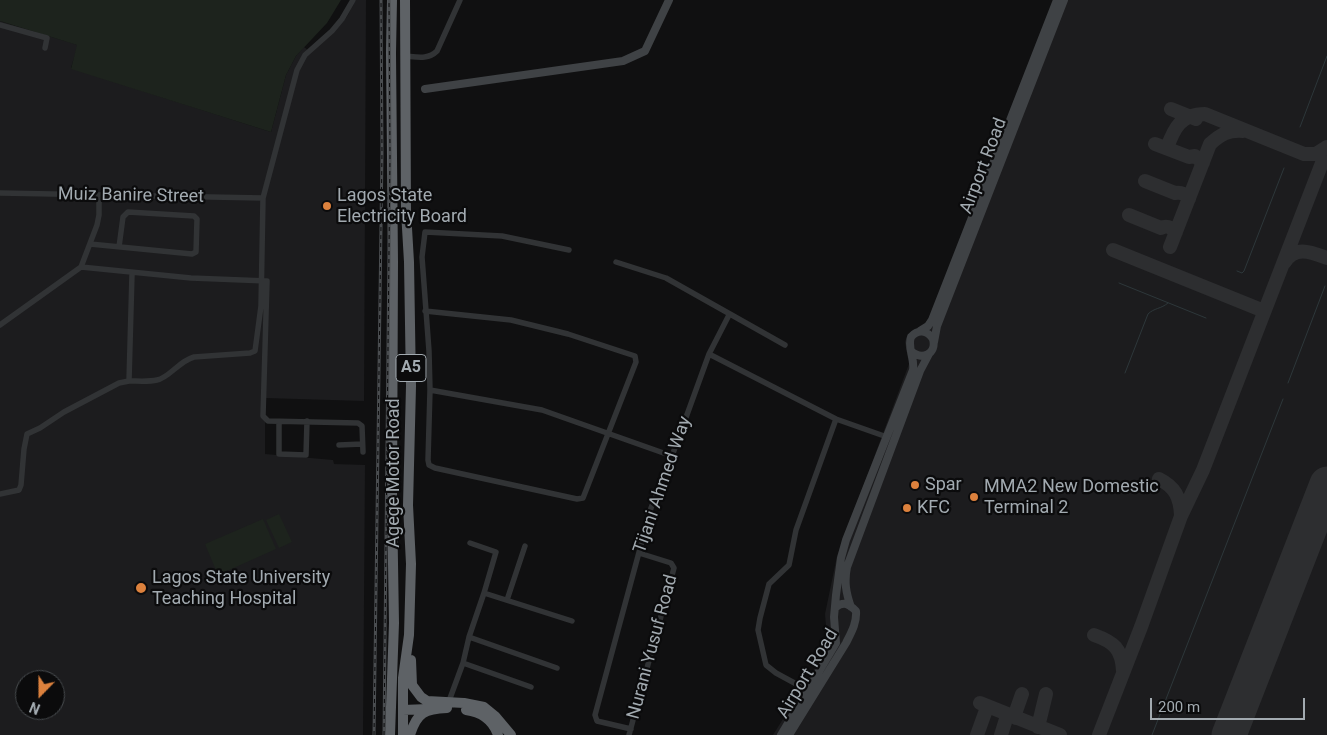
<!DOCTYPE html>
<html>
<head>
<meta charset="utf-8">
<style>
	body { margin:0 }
	#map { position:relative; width:1327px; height:735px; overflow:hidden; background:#101011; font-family:Roboto,sans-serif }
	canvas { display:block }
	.north { position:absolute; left:15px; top:670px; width:50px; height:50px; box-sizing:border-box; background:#0b0b0c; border:1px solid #474b4e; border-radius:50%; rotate:202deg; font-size:14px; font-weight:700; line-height:20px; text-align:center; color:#a2aab0 }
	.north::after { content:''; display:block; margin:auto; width:18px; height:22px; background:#dc813d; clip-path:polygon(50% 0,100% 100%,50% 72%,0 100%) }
	.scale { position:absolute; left:1150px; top:698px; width:155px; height:22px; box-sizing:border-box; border:2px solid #a2aab0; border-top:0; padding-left:6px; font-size:15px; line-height:18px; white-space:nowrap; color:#a2aab0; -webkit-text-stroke:4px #0b0b0c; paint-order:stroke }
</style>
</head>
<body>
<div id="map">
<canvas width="1327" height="735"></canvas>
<div class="north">N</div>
<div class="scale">200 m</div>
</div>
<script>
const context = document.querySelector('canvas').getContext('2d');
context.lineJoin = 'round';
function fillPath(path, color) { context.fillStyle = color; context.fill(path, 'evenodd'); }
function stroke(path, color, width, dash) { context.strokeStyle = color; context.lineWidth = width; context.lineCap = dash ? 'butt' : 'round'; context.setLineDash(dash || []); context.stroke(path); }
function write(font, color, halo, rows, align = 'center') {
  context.font = font + ' Roboto,sans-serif'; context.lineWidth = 4.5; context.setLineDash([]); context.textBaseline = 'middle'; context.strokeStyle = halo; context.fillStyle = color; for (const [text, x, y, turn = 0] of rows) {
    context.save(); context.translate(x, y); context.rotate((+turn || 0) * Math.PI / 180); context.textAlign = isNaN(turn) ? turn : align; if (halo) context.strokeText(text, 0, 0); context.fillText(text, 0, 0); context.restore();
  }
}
const built = new Path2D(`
	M356,0H366L364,401L265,398V454L333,460L334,464L365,465L363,735H0V21L78,45L71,68L271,132L286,75L296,56L304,47L310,52L329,36L346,18ZM25,680H55V710H25Z
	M1055,0H1327V735H773L826,650L827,639L825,614L837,556L909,364L905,342L907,336L924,325L930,316Z`);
const green = new Path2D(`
	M0,0H341L327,23L296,56L286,75L271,132L71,69L77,45L0,21Z
	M279,514L292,542L279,548L266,520Z
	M263,519L276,549L218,575L205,544Z`);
const stream = new Path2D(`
	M1300,127L1327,56
	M1237,271L1242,273L1244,271L1284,168
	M1119,283L1206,318
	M1125,373L1148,314C1154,308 1161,309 1168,303
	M1288,383L1325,286
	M1152,735L1283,399`);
const taxiway = new Path2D(`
	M1171,109L1196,119
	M1155,144L1189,157L1195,156L1203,163
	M1167,148C1174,128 1181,114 1205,114L1304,154H1316L1327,147
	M1145,181L1175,193C1182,192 1185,194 1189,199
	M1129,215L1161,228C1167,225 1171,227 1176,232
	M1170,247L1210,144C1221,134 1228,130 1243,131
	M1113,250L1264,311
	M1284,263C1295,245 1311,252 1327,258
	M1159,479C1175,487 1180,497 1181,515
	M1094,635C1114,642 1122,649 1123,671
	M980,703L1060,735
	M1016,718L1015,714L1022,694
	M1038,727L1046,694
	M977,735L986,710L990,708
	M1001,735L1006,719L1011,716
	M1099,735L1141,627L1181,516L1203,470L1327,150`);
const runway = new Path2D(`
	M1229,735L1327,484`);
const street = new Path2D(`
	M0,25L47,38L45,48
	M405,56C417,57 428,60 437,51L460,0
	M0,193L263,198
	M90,244L192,254L196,252L197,219L194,216L128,212L123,217L119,247
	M616,262L666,278L785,345
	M81,267L191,278L267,281L263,416L268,421L358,423L362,426L363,452
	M425,311L511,320L568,334L635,356L636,362L583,498L577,499L435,468L429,465L428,460L430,390L429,351L422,257L425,232L502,236L569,250
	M0,325L81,267L97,225L99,215V196
	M709,354L836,419L887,437
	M129,381C138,381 149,382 157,380C169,378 179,361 194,357L250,353L255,351L261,306L263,198L297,70L305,55L332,31L342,19L353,0
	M430,390L542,410L672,456
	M279,422V454L306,455L307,421
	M339,445L362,444
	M0,494L19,490L21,485L24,449L27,434L40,428L64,412L119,383L129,381L132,274
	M470,543L496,552L484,593
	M507,600L525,546
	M469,637L557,668
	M463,663L531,687
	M805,693L800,686L776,673L766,665L758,630L760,618L769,584L789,565L796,530L836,419
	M449,701L463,663L469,637L484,593L572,621
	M631,729L597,721L595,715L651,508L672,456L709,354L729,315
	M629,735L674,568L671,563L639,553`);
const secondary = new Path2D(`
	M425,89L623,61L645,51L669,0
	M920,331L928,326L932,320L1057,0
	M934,342L937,326L1064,0
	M851,607C846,593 844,582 847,567L920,371L929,354
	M781,735L836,643L834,617L836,595L841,558L846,540L913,370C915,358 907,348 911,337C918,329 927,330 933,339C937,354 922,361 911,351
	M789,735L846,643C851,633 857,623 856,611C849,604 844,601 836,607`);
const highway = new Path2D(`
	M411,660L412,685L421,697L427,701L464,703L484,707L495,716L511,735
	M403,710L428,709
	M466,710C481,712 493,720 498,735
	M390,735L394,623L392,503L393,262L391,53L392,0
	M403,735V678L409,635L411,564L408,505L411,386L409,262L406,211L405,0
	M410,735C417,712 425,709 447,708`);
const rail = new Path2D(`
	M374,735L382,153L381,0
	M384,735L390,155L389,0`);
const markers = [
	[327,206,5,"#dc813d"],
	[915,485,5,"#dc813d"],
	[974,497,5,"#dc813d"],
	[907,508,5,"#dc813d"],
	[141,588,6,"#dc813d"]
];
const shields = [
	[411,368,30]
];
const shieldNames = [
	["A5",411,368]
];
const streetNames = [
	["Airport Road",984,166,-69],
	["Muiz Banire Street",131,196,1],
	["Agege Motor Road",394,473,-90],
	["Tijani Ahmed Way",663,485,-71],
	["Nurani Yusuf Road",653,647,-75],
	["Airport Road",808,674,-59]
];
const poiNames = [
	["Lagos State",337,196],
	["Electricity Board",337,217],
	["Spar",925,485],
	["MMA2 New Domestic",984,487],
	["Terminal 2",984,508],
	["KFC",917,508],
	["Lagos State University",152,578],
	["Teaching Hospital",152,599]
];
fillPath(built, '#1c1c1e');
fillPath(green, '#1d231d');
stroke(stream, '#2d373a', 1);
stroke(taxiway, '#2d2e30', 14);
stroke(runway, '#2d2e30', 35);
stroke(street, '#313335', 5.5);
stroke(secondary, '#3f4245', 8);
stroke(highway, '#5e6266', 10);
stroke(rail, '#4a4d50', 3);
stroke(rail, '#0b0b0c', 1, [4]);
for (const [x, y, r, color] of markers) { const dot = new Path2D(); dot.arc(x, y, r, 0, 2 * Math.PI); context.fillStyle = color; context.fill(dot); stroke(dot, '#0b0b0c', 2); }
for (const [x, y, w] of shields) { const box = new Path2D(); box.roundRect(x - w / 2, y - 13.5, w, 27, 4); context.fillStyle = '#0b0b0c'; context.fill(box); stroke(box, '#a2aab0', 1); }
write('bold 16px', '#a2aab0', null, shieldNames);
write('18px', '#a2aab0', '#0b0b0c', streetNames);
write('18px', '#a2aab0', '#0b0b0c', poiNames, 'left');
</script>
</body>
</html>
